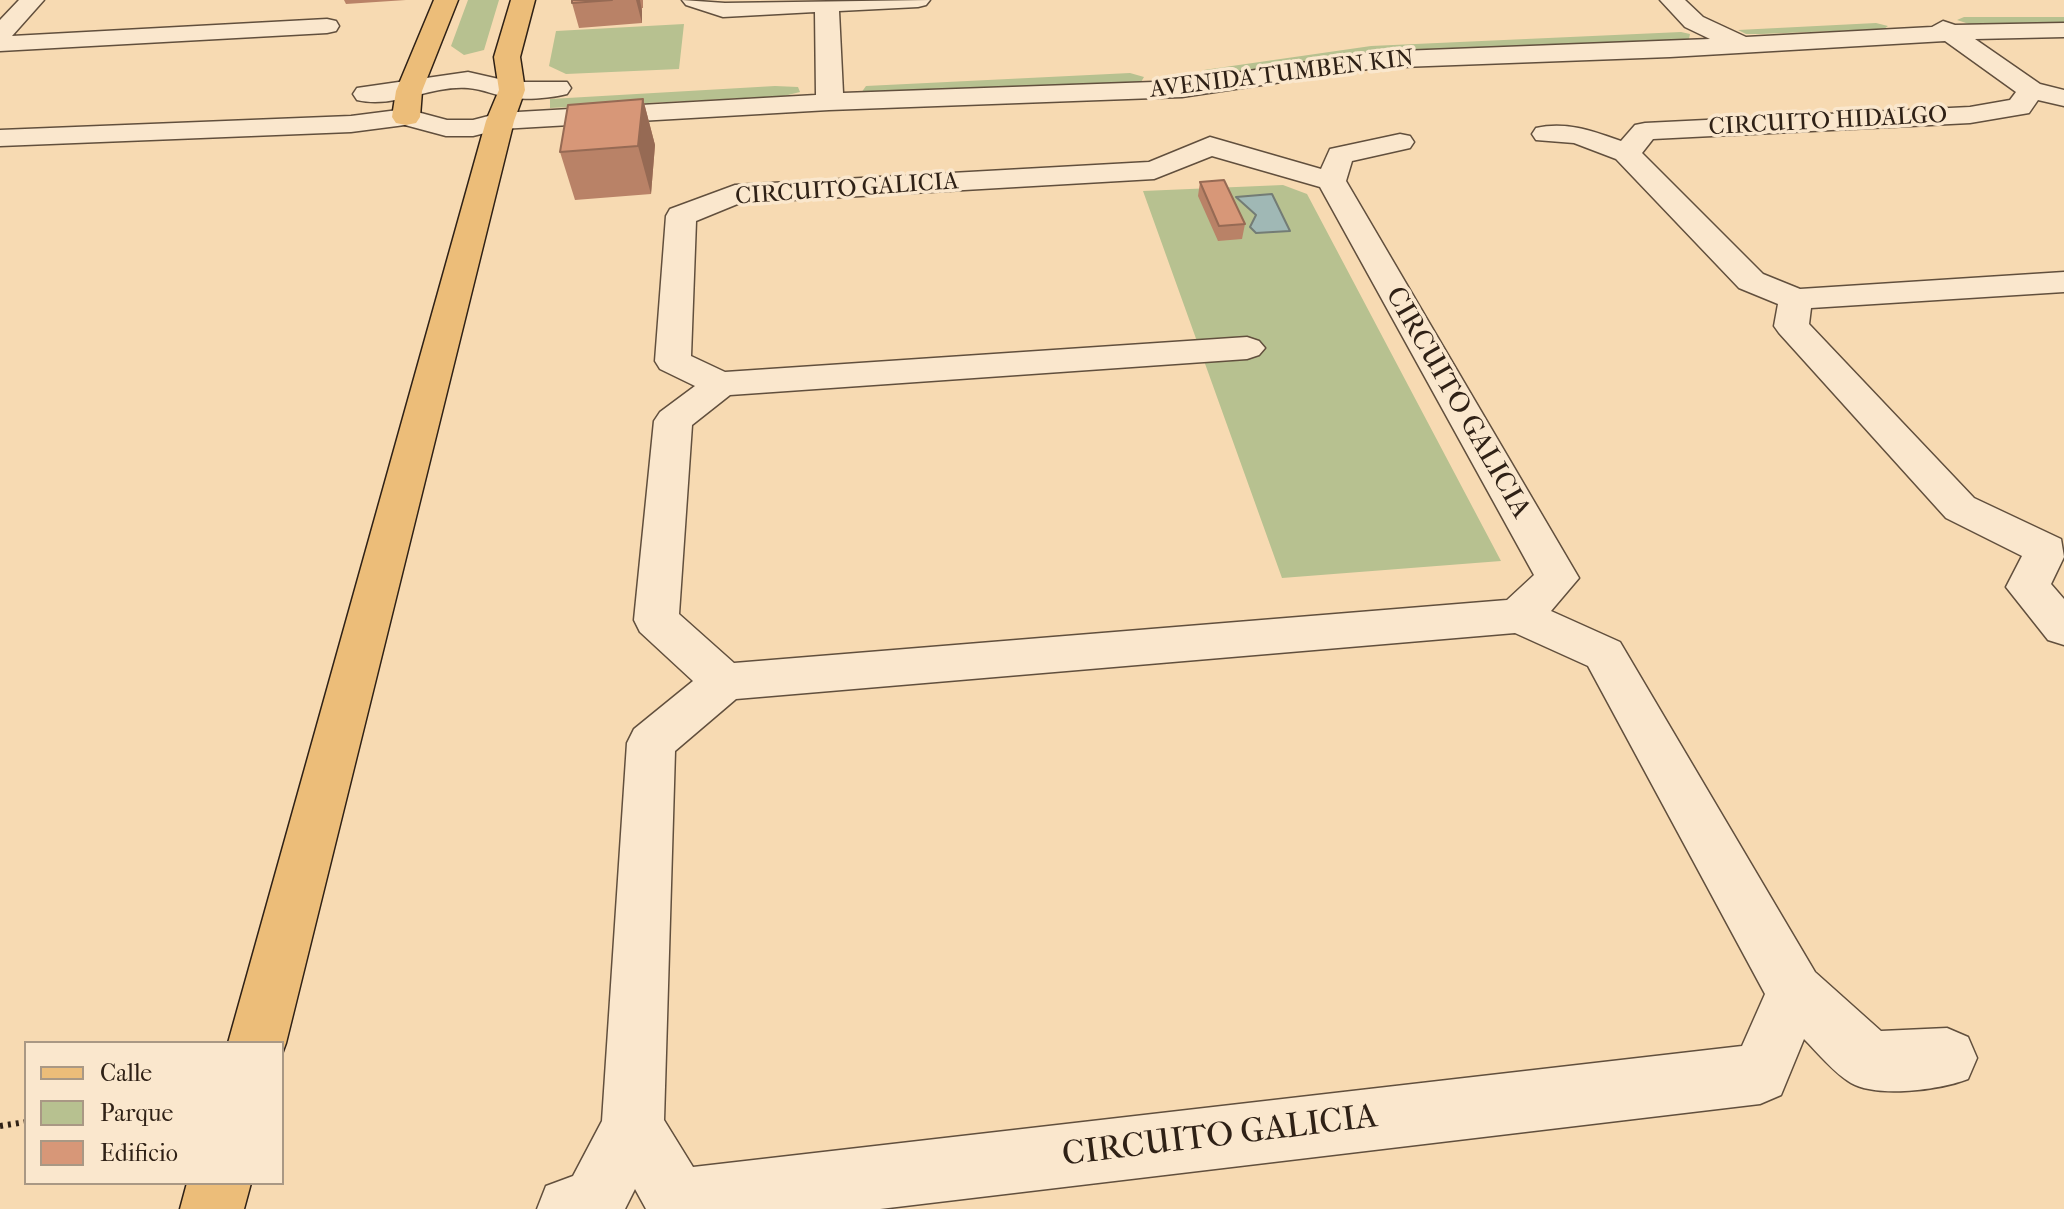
<!DOCTYPE html>
<html>
<head>
<meta charset="utf-8">
<style>
	body { margin:0 }
	#map { position:relative; width:2064px; height:1209px; overflow:hidden; background:#f7dab2; font-family:"IM FELL French Canon",serif }
	canvas { display:block }
	.legend { position:absolute; left:24px; top:1041px; width:260px; height:144px; box-sizing:border-box; background:#fae7cd; border:2px solid #a99884; margin:0; padding:10px 14px; list-style:none; font-size:24px; color:#2f2116 }
	.legend li { display:flex; align-items:center; gap:16px; height:40px }
	.legend b { width:40px; border:2px solid #a99884 }
</style>
</head>
<body>
<div id="map">
<canvas width="2064" height="1209"></canvas>
<ul class="legend">
<li><b style="height:10px;background:#ecbd79"></b>Calle</li>
<li><b style="height:22px;background:#b7c190"></b>Parque</li>
<li><b style="height:22px;background:#d79778"></b>Edificio</li>
</ul>
</div>
<script>
const context = document.querySelector('canvas').getContext('2d');
context.lineJoin = 'round';
function fillPath(path, color) { context.fillStyle = color; context.fill(path, 'evenodd'); }
function stroke(path, color, width, dash) { context.strokeStyle = color; context.lineWidth = width; context.lineCap = dash ? 'butt' : 'round'; context.setLineDash(dash || []); context.stroke(path); }
function write(font, color, halo, rows, align = 'center') {
  context.font = font + ' "IM FELL French Canon",serif'; context.lineWidth = 7; context.setLineDash([]); context.textBaseline = 'middle'; context.strokeStyle = halo; context.fillStyle = color; for (const [text, x, y, turn = 0] of rows) {
    context.save(); context.translate(x, y); context.rotate((+turn || 0) * Math.PI / 180); context.textAlign = isNaN(turn) ? turn : align; if (halo) context.strokeText(text, 0, 0); context.fillText(text, 0, 0); context.restore();
  }
}
const green = new Path2D(`
	M468,0H499L484,50L464,55L451,46Z
	M1964,17H2064V24H1969L1957,20Z
	M1876,23L1888,26L1884,29L1761,34H1746L1738,30Z
	M684,24L679,69L566,74L549,66L556,31Z
	M1681,32L1690,34L1689,39L1383,52L1219,76L1205,74L1204,70L1371,46Z
	M1130,73L1144,77L1141,82L1124,85L861,93L866,86Z
	M775,86L798,87L800,92L784,96L550,108V99Z
	M1283,185L1307,194L1501,561L1282,578L1143,191Z`);
const water = new Path2D(`
	M1272,194L1290,231L1256,233L1250,227L1256,215L1236,197Z`);
const path = new Path2D(`
	M0,1126L26,1122`);
const minor = new Path2D(`
	M19,0H44L12,36L327,19L336,21L339,26L336,31L327,33L0,51V20Z
	M682,0L725,3L930,0L926,5L918,7L839,11L843,93L1182,81L1375,52L1710,39L1685,27L1660,0H1685L1703,17L1746,37L1932,27L1943,21L1955,25L2064,23V37L1975,39L2040,84L2064,90V106L2038,100L2029,113L1970,123L1653,139L1642,153L1763,274L1800,289L2064,272V292L1811,308L1809,324L1974,498L2061,539L2064,557L2051,584L2064,599V645L2048,640L2006,587L2022,556L1946,518L1779,333L1774,326L1778,304L1739,288L1616,159L1574,143L1536,140L1532,134L1536,128C1566,121 1593,131 1621,141L1635,125L1645,123L1970,107L2010,100L2016,92L1945,41L1670,57L1375,68L1182,97L829,110L501,129L473,136H446L405,125L351,132L0,146V130L351,116L406,109L447,120H473L500,113L816,95L815,12L723,17L686,5Z
	M468,72L512,82H567L571,88L567,94C551,98 528,100 511,98C497,96 483,89 468,88C430,85 395,109 357,100L353,94L357,88Z
	M1400,134L1410,136L1414,142L1410,148L1352,161L1346,181L1579,578L1551,611L1620,642L1815,972L1881,1031L1947,1028L1968,1037L1977,1058L1968,1079C1940,1090 1877,1098 1851,1083C1834,1073 1818,1053 1804,1039L1781,1095L1760,1104L880,1209H646L635,1189L625,1209H537L546,1186L573,1176L602,1121L627,743L634,729L693,681L640,632L634,620L654,421L660,412L695,386L660,369L655,361L666,216L670,209L735,185L1149,162L1210,137L1321,169L1330,149ZM1212,156L1320,187L1534,575L1507,600L734,663L679,614L692,425L730,395L1247,359L1259,355L1265,348L1259,341L1247,337L725,372L691,356L696,221L740,203L1154,179ZM1515,633L1588,666L1765,994L1742,1046L693,1167L664,1120L675,751L736,699Z`);
const major = new Path2D(`
	M434,0H458L422,91L420,117L416,123L406,125L396,123L392,117L396,91Z
	M511,0H535L520,57L525,90L514,121L286,1043L282,1054V1043H228L486,121L499,90L494,57Z
	M187,1183H251L244,1209H180Z`);
const wall = new Path2D(`
	M344,0H406L346,4Z
	M572,0H643V8H642V23L579,28L572,3Z
	M643,99L655,145L651,194L575,200L560,152Z
	M1200,182L1245,224L1242,239L1218,241L1198,196Z`);
const shadedWall = new Path2D(`
	M636,0H640L642,11V23Z
	M643,99L655,145L651,194L638,146Z`);
const building = new Path2D(`
	M572,0H612L572,3Z
	M643,99L638,146L560,152L568,105Z
	M1224,180L1245,224L1219,226L1200,182Z`);
const farStreetnames = [
	["AVENIDA TUMBEN KIN",1282,75,-7],
	["CIRCUITO HIDALGO",1828,122,-3],
	["CIRCUITO GALICIA",847,190,-4]
];
const streetNames = [
	["CIRCUITO GALICIA",1457,403,60]
];
const nearStreetnames = [
	["CIRCUITO GALICIA",1220,1137,-7]
];
fillPath(green, '#b7c190');
fillPath(water, '#a0b8b5');
stroke(water, '#737c75', 2);
stroke(minor, '#614f3d', 3);
stroke(major, '#2f2116', 3);
stroke(path, '#2f2116', 6, [3, 5]);
fillPath(minor, '#fae7cd');
fillPath(major, '#ecbd79');
fillPath(wall, '#b98267');
fillPath(shadedWall, '#966a54');
fillPath(building, '#d79778');
stroke(building, '#966a54', 2);
write('24px', '#2f2116', '#fae7cd', farStreetnames);
write('28px', '#2f2116', '#fae7cd', streetNames);
write('34px', '#2f2116', '#fae7cd', nearStreetnames);
</script>
</body>
</html>
